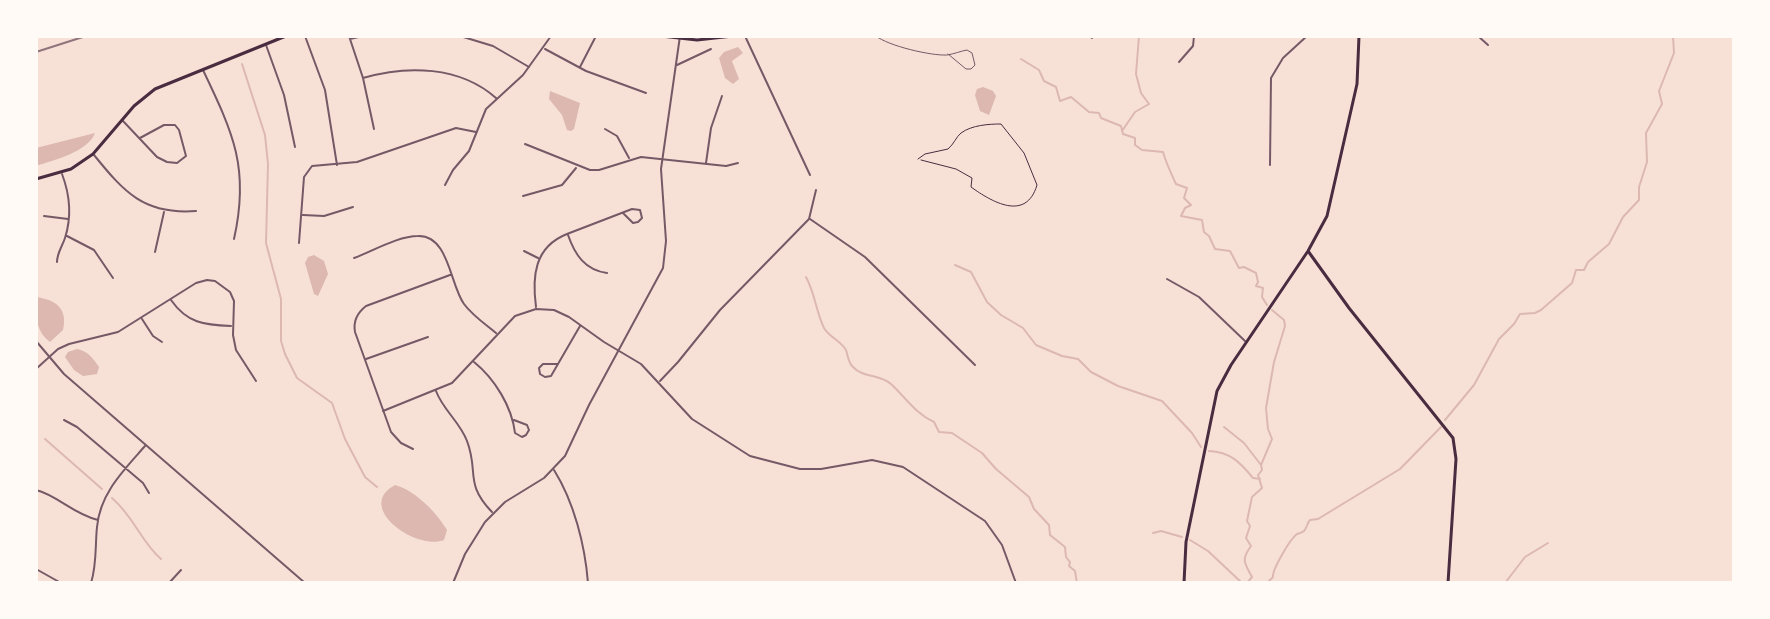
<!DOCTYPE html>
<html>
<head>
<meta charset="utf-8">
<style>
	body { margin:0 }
	#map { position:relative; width:1770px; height:619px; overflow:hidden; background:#f7e1d7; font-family:Jost,sans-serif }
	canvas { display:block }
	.frame { position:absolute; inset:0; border:38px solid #fffaf5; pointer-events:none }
</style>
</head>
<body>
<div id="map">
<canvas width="1770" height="619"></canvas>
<div class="frame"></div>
</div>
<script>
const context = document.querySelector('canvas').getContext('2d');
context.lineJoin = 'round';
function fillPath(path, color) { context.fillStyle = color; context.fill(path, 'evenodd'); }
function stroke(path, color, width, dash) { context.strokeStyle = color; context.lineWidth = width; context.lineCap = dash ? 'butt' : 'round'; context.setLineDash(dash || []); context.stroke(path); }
const water = new Path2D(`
	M738,47L743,53L732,61L739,79L733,84L725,78L719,58L724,52Z
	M983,87L993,91L996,96L989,115L980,111L975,95L977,89Z
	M550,91L580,103L574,129L571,131L567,130L562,115L549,99Z
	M95,133C88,152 54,160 36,166V148Z
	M314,255L324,261L328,274L318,296L314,294L305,263L308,257Z
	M36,297C56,300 68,308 63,330L50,342C35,331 36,314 36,297Z
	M77,349C88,351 93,358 99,367L97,374L83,376L74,370L65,357L68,352Z
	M395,485C415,490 437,513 447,530L444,540C416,551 354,507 395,485Z`);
const stream = new Path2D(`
	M1021,59L1039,70L1044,81L1056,87L1060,101L1071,97L1089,112L1099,113L1101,118L1121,126L1123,134L1135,138V145L1142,150L1163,152C1166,163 1171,173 1176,184L1187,188L1184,198L1191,205L1185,208L1181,216L1202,220L1204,232L1209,236L1215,249L1230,251L1239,268L1244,267L1256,273L1258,282L1256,286L1263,288L1262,297L1267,305
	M242,64L265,135L268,164L266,243L281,299V341L285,354L297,378L332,403L345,439L365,477L377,487
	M1122,131L1135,112L1149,104L1141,93L1136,74L1139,36
	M955,265L971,272L987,302L1001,315L1023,328L1036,345L1062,356L1078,359L1091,372L1118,386L1162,401L1192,433L1201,447
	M806,277C815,293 816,312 824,328C829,337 841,341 846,350C848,356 848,362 853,367C863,378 880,374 891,384C906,398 916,414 934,422L939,432L952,433L982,453L996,469L1029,497L1034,509L1049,525L1050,535L1065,547L1066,557L1070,562L1069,566L1075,571L1077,583
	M1445,420L1474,385L1499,339L1514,324L1520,314L1535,313L1541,310L1572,283L1576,270H1584L1588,262L1609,244L1623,217L1639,200V187L1647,162L1646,133L1662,104L1659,91L1674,53L1673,36
	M1224,427L1244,443L1261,465
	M45,439L102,489
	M1209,451C1230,452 1240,462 1253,478L1260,479
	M112,498C135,518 141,542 161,559
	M1153,533L1161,531L1182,537
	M1190,540L1208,551L1242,583
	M1247,583L1252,577C1244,562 1241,560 1251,546L1246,538L1250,526L1247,521L1252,497L1262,488L1258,475L1262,470L1261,465L1272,439L1268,429L1266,408L1274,362L1285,326L1284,320L1272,310
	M1267,583L1273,577C1272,570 1290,539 1297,534C1299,533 1302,533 1304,531C1307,528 1307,523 1310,520L1318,519L1400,469L1441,427
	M1505,583L1525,557L1548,543`);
const path = new Path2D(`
	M918,159L925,154L948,149C954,144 956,137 961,133C972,125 989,124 1001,124L1024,153L1037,185C1026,222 992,202 971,187L972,178L956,169L921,160`);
const service = new Path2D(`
	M876,36C888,46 932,56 947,55C954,54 961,51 967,50L972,53L975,65L971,69H966L948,54`);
const minor = new Path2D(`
	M305,36L325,90L337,165
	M349,36L363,78L374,129
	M460,36L493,46L529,67
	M745,36L810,175
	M1089,36L1092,38
	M1478,36L1488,45
	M350,39L363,36
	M266,45L284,95L295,147
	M545,49L586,71L646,93
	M1179,62L1193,46L1194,36
	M677,65L711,49
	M580,67L596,36
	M203,70C233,133 250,168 234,239
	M363,78C407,65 460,66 496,98
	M123,121L157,157L167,162L177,163L186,156L179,130L175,125H164L140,138
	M605,129L617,136L629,158
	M525,144L590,170H599L641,157L726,166L738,163
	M94,155C124,192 144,215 196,211
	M706,163L711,128L722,96
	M1270,165L1271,78L1283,58L1307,36
	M445,185L453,170L469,151L486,109L523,75L551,36
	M523,196L562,185L576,168
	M303,215L324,216L353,207
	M44,216L68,219
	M810,219L865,257L975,365
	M568,235C575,255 585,270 607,273
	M67,236L94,250L113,278
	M299,243L304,177L312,166L357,162L456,128L476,132
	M524,251L538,258
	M155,252L164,212
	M354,258C373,251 398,236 418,236C449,235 450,285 464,304C472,315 485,324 496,333
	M57,262C57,253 62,247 65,238C72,216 70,195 62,174
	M1167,279L1199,297L1245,341
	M171,300C187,323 204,325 231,326
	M536,307C532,277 534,247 567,234L632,209L640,210L642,218L638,222L633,223L623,213
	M142,319L153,336L162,342
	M366,359L428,337
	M474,362C495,379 512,407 515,433L522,437L526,435L529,430L527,425L514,420
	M557,364H543L539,368L540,374L545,377L551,376L580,326
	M36,369L58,349L69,344L118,332L196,283L207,280L215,281L230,292L234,301L233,335L236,350L256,381
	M660,381L678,362L720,310L809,219L816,190
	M436,391C443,410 460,422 467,441C479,472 464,483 492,512
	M383,411L452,383L515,316L536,309L554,310L569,317L604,342L641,364L692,419L750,456L800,469H821L872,460L903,467L985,521L1002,545L1016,583
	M64,420L77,427L143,483L149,493
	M413,449L401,443L391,432L355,332C353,321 357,313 366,306L450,275
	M554,470C574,502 585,545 588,583
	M36,490C57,495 73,514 98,520
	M36,569L61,583
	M91,583C97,564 95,546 97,527C100,493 124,470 145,446
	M169,583L181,570`);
const tertiary = new Path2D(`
	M36,341L64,374L305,583
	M453,583L465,554L485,522L505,502L544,478L565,456L589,405L663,268L666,241L661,169L680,36`);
const secondary = new Path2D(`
	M661,36L697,40L733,36
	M36,179L71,169L93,154L134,106L155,89L286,36
	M1308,251L1349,308L1453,438L1456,459L1448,583
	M1184,583L1186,542L1217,391L1231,365L1308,251L1327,216L1357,84L1359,36`);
const rail = new Path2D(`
	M36,52L86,36`);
fillPath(water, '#dcb8b0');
stroke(stream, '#dcb8b0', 2);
stroke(path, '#4a2c40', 1);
stroke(service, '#755966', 1);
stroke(minor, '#755966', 2);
stroke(tertiary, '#755966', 2);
stroke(secondary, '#4a2c40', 3);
stroke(rail, '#8f747c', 2);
</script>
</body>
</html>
